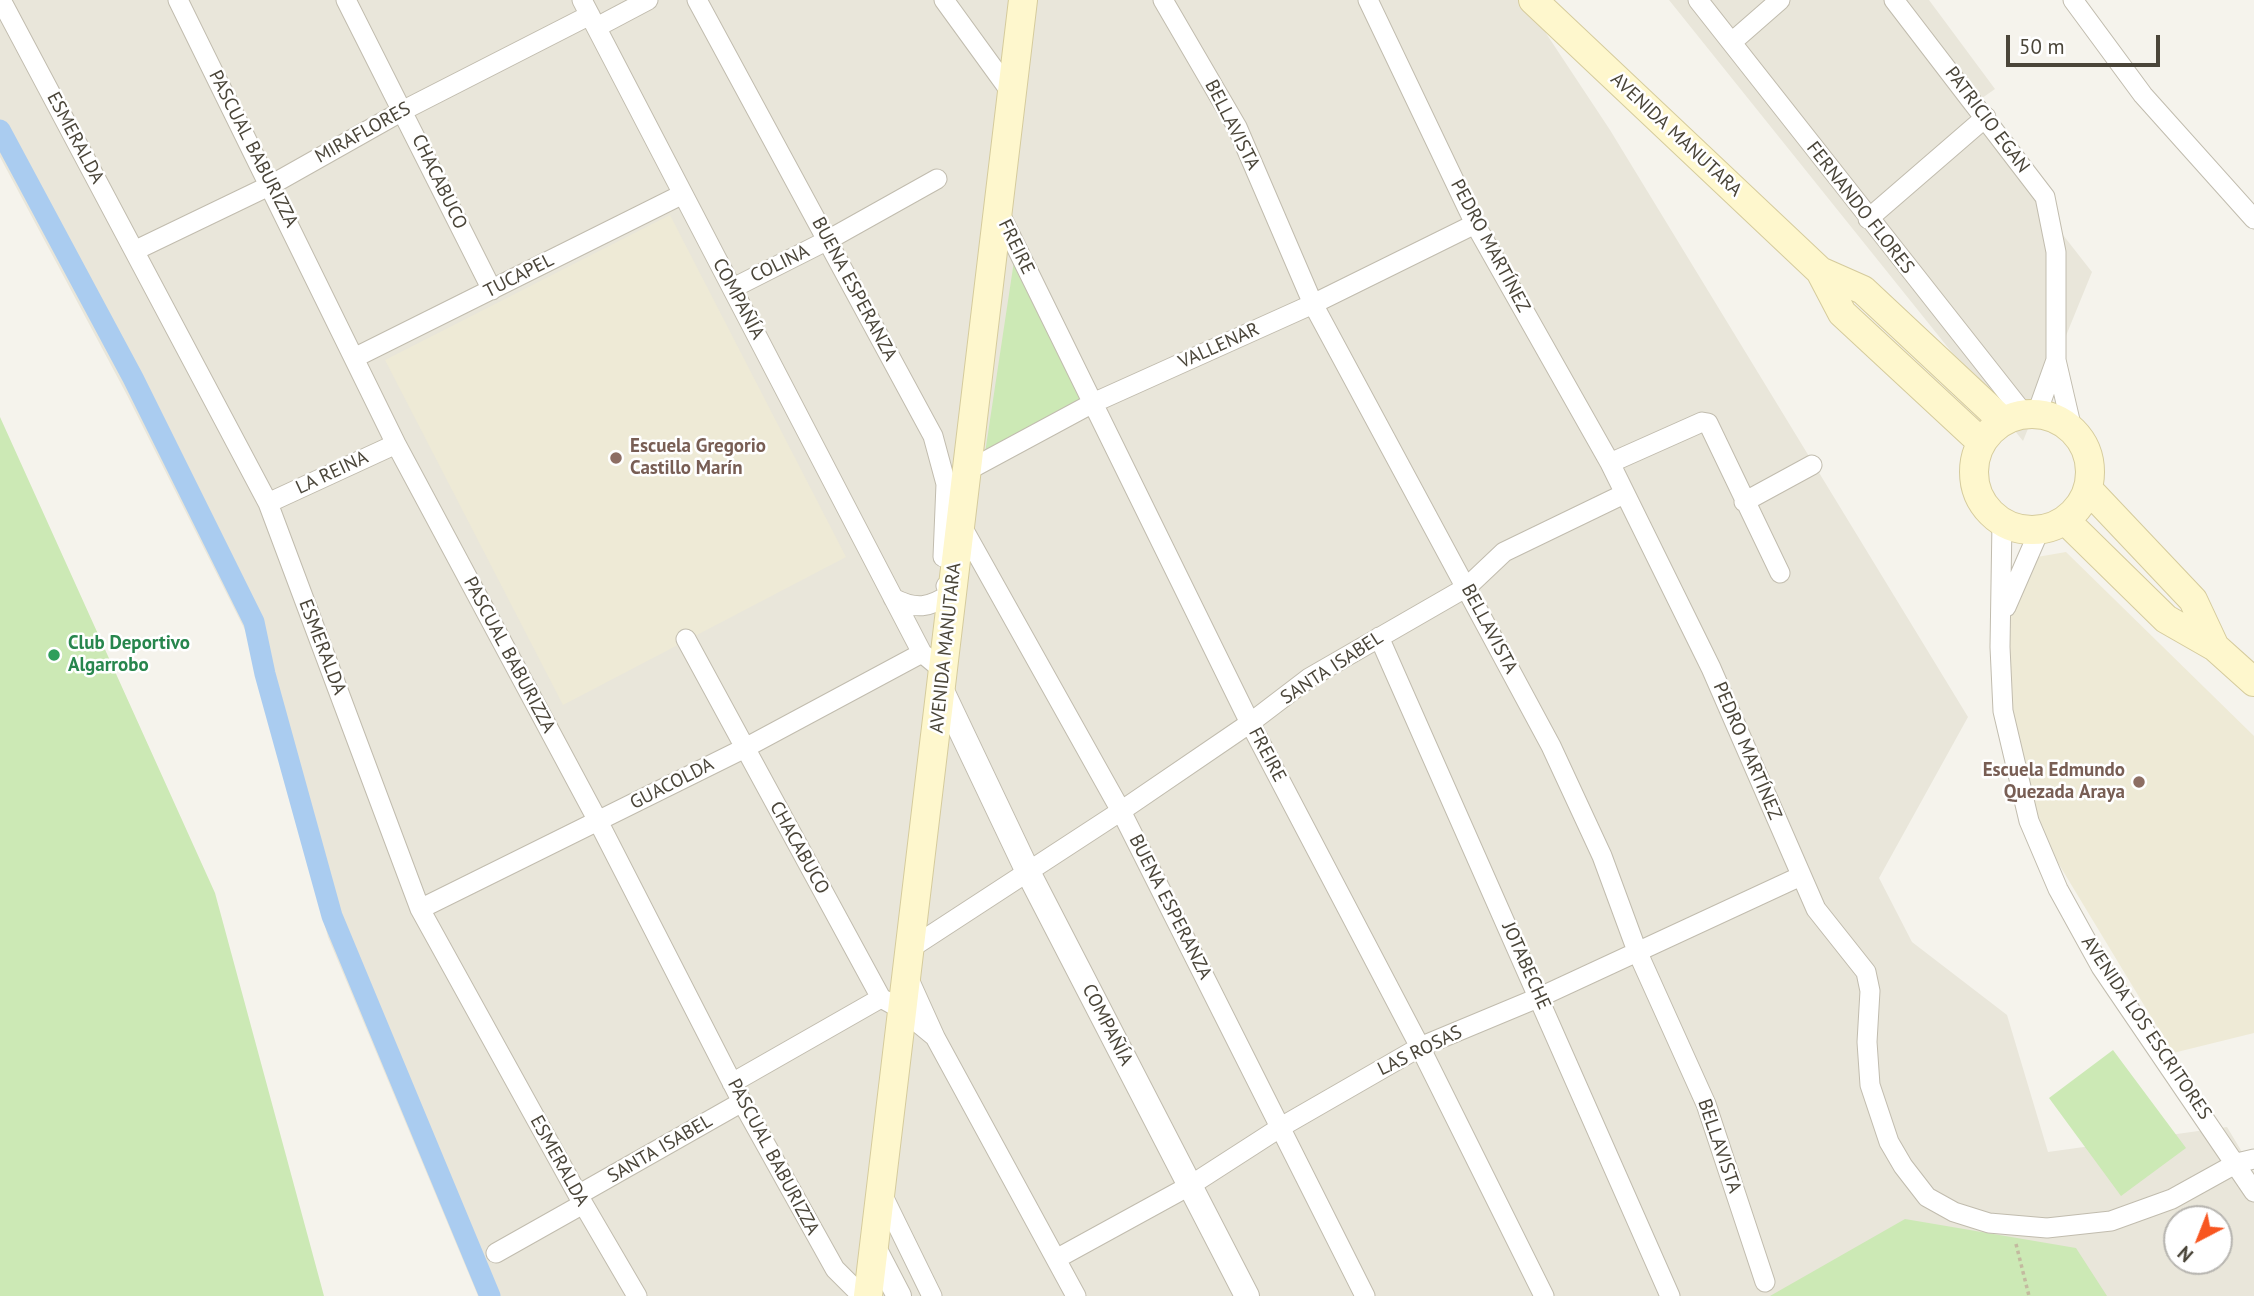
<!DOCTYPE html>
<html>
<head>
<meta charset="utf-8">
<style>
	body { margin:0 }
	#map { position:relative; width:2254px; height:1296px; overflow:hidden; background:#f5f3ec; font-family:"PT Sans",sans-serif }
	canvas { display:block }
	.north { position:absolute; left:2163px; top:1205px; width:70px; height:70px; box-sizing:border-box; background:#fff; border:2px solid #b7b5b0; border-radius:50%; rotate:222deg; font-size:19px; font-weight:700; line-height:28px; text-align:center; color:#4a4539 }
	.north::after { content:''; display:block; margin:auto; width:24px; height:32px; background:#f85620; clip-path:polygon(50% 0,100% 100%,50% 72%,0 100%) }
	.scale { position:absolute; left:2006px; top:35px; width:154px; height:32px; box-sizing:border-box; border:4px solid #4a4539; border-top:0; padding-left:9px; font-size:21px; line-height:24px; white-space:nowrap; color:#4a4539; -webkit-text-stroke:5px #fff; paint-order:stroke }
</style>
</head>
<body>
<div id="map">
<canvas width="2254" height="1296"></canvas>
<div class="north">N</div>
<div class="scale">50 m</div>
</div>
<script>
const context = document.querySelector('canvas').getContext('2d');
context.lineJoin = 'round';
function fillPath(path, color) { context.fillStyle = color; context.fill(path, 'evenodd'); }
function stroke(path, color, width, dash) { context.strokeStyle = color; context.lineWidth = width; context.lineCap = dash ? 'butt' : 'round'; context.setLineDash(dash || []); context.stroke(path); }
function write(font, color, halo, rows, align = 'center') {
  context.font = font + ' "PT Sans",sans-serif'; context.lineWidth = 5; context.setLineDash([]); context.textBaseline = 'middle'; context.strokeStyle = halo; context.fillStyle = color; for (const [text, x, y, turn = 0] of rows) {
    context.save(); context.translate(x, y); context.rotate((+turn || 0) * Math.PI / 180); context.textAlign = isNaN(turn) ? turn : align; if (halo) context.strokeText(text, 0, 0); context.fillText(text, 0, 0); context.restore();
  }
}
const residential = new Path2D(`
	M0,0H1524L1610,130L1968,717L1879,878L1912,942L2007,1015L2048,1152L2227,1127L2254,1172V1296H478L328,937L262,697L251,642L127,395L0,157ZM2177,1219H2219V1261H2177Z
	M1669,0H1929L1995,89L1965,110L2092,272L2023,441Z`);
const education = new Path2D(`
	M670,215L846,557L563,705L385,360Z
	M2066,552L2254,736V1033L2173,1053L2037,828L2007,716L2011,608L2037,557Z`);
const green = new Path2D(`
	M1014,261L1084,407L985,453Z
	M0,417L215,893L324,1296H0Z
	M2113,1050L2186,1148L2121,1196L2049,1098Z
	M1905,1219L2076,1248L2107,1296H1770Z`);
const canal = new Path2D(`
	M0,130L133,378L254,622L265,674L332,916L490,1296`);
const path = new Path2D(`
	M2016,1244L2029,1296`);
const minor = new Path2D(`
	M1,0L268,503L420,909L578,1195L637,1296
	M178,0L396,444L598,821L742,1102L835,1269L862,1296
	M346,0L492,290
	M582,0L922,653L944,671
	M697,0L933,436L946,484L943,557
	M944,0L1010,91
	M1163,0L1237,127L1313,304L1551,746L1602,856L1637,951L1706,1104L1765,1282
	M1368,0L1475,224L1610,463L1711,668L1816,909L1866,972L1870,991L1867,1042L1870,1085L1889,1142L1903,1166L1927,1197L1954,1212L1989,1223L2047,1228L2111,1221L2172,1199L2237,1163L2254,1159
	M1698,0L2024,414
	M1894,0L2045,197L2056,252V360L2072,429
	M2073,0L2143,95L2254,219
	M597,27L648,0
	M1732,42L1780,0
	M999,212L1250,723L1420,1047L1544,1296
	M1868,219L1986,117
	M136,250L271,185L404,110L590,15
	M733,288L828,240L937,179
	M356,357L681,195
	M2037,413L2056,360
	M1610,463L1702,422L1708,423L1780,573
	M965,472L1093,403L1313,304L1475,224
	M1744,502L1812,465
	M268,503L396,444
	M2002,522L2000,647L2003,711L2029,821L2058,889L2101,967L2254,1192
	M961,525L1121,811L1365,1296
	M893,598C916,610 929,608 950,594L946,586
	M2006,607L2040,529
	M1379,637L1670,1296
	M686,639L881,998L901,1009L935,1037
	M420,909L745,748L922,653
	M908,950L1121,811L1250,723L1309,678L1467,587L1504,552L1624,494
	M907,975L935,1037L1076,1296
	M732,1083L881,998
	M882,1194L932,1296
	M578,1195L742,1102
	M496,1253L583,1204
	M1056,1259L1191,1185L1281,1127L1420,1047L1540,997L1801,876`);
const tertiary = new Path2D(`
	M942,691L1028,872L1247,1296
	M874,1248L899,1296`);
const secondary = new Path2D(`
	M1533,0L1820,271L1842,313L1981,442
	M1820,271L1863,290L2003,421
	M1974 472a58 58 0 1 1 116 0a58 58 0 1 1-116 0Z
	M2088,489L2193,600L2215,647
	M2065,520L2166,619L2215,647L2254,682
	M868,1296L1023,0`);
const markers = [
	[616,458,7,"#8d6e63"],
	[54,655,7,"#2e9e5b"],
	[2139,782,7,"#8d6e63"]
];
const streetNames = [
	["PATRICIO EGAN",1987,120,53],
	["BELLAVISTA",1232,125,63],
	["MIRAFLORES",363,133,-29],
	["AVENIDA MANUTARA",1676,135,43],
	["ESMERALDA",75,138,62],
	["PASCUAL BABURIZZA",253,149,63],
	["CHACABUCO",439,182,64],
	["FERNANDO FLORES",1860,208,52],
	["PEDRO MARTÍNEZ",1490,246,62],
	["FREIRE",1016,247,64],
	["COLINA",780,264,-26],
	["TUCAPEL",519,276,-27],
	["BUENA ESPERANZA",854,289,62],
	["COMPAÑÍA",738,299,62],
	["VALLENAR",1219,346,-24],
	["LA REINA",332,473,-25],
	["BELLAVISTA",1489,629,62],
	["ESMERALDA",322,647,69],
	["AVENIDA MANUTARA",946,648,-84],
	["PASCUAL BABURIZZA",509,655,62],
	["SANTA ISABEL",1332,668,-33],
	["PEDRO MARTÍNEZ",1747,751,67],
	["FREIRE",1267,755,62],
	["GUACOLDA",672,784,-27],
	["CHACABUCO",799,848,61],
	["BUENA ESPERANZA",1170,907,63],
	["JOTABECHE",1526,966,66],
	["COMPAÑÍA",1107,1025,63],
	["AVENIDA LOS ESCRITORES",2146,1028,56],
	["LAS ROSAS",1420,1051,-26],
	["BELLAVISTA",1719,1146,71],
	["SANTA ISABEL",660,1149,-30],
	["PASCUAL BABURIZZA",773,1157,62],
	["ESMERALDA",559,1161,61]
];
const educationNames = [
	["Escuela Gregorio",630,447],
	["Castillo Marín",630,469],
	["Escuela Edmundo",2125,771,"right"],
	["Quezada Araya",2125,793,"right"]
];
const leisureNames = [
	["Club Deportivo",68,644],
	["Algarrobo",68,666]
];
fillPath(residential, '#e9e6da');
fillPath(education, '#eeead6');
fillPath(green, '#cce9b5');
stroke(canal, '#aaccf0', 21);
stroke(minor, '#c1bcae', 21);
stroke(tertiary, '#c1bcae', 26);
stroke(secondary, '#d5cb9c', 30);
stroke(path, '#c3ba9f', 3.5, [3.5, 3.5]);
stroke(minor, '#fff', 19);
stroke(tertiary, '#fff', 24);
stroke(secondary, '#fef7cd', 28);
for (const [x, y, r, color] of markers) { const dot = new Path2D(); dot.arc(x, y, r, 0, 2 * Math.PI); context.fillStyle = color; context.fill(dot); stroke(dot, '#fff', 2.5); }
write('19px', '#4a4539', '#fff', streetNames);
write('bold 19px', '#785e54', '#fff', educationNames, 'left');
write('bold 19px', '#27864d', '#fff', leisureNames, 'left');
</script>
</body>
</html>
